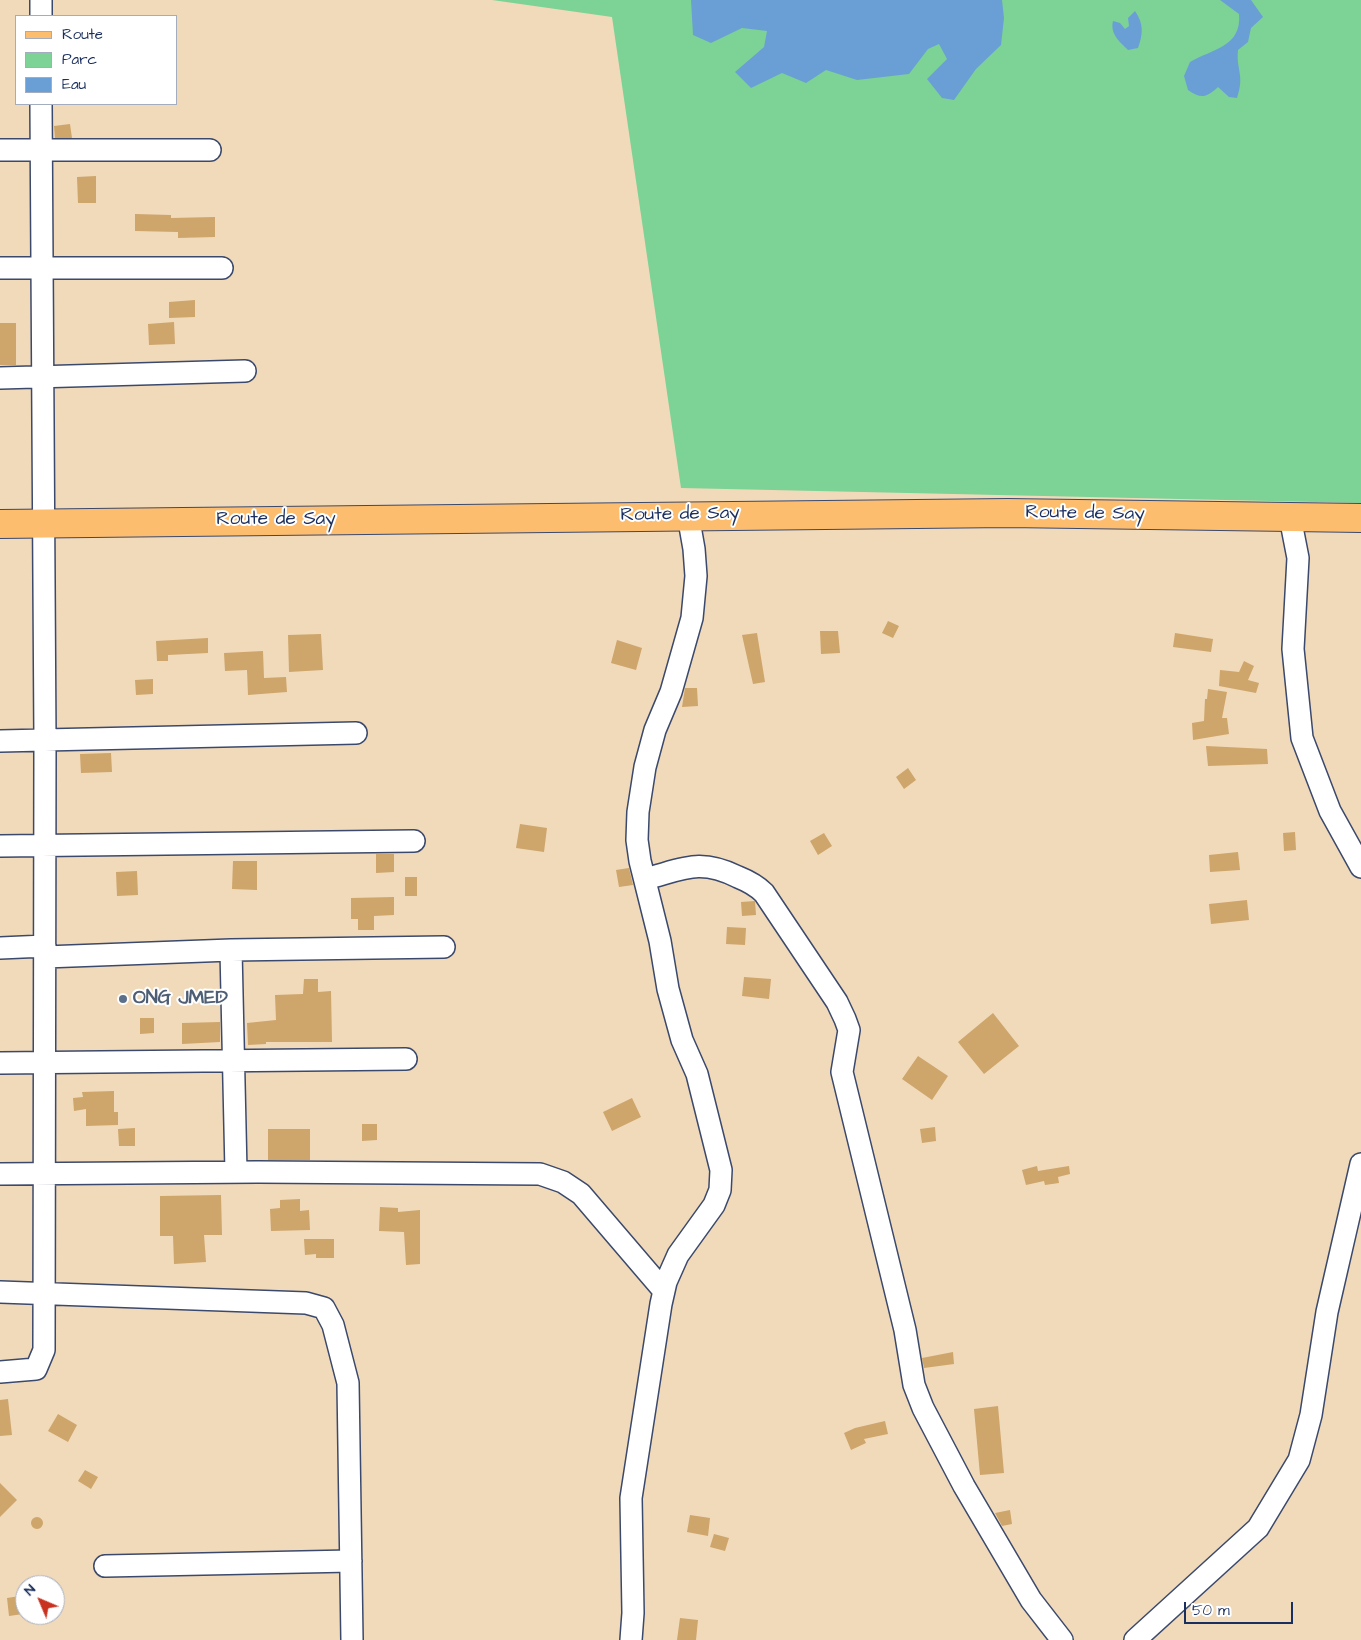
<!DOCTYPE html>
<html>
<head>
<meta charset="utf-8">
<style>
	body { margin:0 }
	#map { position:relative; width:1361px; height:1640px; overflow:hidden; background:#f1daba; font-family:"Architects Daughter",sans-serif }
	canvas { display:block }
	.legend { position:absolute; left:15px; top:15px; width:162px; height:90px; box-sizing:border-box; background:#fff; border:1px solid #a4acbf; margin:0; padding:6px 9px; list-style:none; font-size:15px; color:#1b2f5e }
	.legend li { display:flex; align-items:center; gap:10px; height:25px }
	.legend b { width:25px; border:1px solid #a4acbf }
	.north { position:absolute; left:15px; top:1575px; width:50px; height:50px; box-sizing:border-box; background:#fff; border:1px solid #a4acbf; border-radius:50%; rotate:315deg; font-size:14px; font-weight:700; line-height:20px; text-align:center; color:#1b2f5e }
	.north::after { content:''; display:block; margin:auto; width:18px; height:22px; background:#c8321e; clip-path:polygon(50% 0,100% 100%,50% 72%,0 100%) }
	.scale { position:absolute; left:1184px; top:1602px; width:109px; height:22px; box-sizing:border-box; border:2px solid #1b2f5e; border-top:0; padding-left:6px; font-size:15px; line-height:18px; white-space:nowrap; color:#1b2f5e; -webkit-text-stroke:4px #fff; paint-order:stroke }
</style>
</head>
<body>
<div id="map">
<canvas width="1361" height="1640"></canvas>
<ul class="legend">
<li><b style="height:6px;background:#fcbd6f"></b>Route</li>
<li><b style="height:14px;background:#7dd296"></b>Parc</li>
<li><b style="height:14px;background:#6a9fd6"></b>Eau</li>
</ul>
<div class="north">N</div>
<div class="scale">50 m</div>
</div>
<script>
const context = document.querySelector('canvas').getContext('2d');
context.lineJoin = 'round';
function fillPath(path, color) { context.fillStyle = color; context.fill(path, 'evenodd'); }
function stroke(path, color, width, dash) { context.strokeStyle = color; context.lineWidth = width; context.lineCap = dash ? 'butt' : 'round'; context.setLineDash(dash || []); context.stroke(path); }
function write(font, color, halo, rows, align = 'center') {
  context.font = font + ' "Architects Daughter",sans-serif'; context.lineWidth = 4; context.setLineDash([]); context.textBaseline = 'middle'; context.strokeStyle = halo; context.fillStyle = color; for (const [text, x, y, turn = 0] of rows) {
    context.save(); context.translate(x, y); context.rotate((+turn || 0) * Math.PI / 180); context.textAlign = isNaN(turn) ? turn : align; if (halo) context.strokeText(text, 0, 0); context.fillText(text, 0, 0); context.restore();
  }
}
const green = new Path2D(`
	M492,0H1361V503L681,488L612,17Z`);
const water = new Path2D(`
	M691,0H1002L1004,18L1001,45L976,69L954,100L942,98L927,79L947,59L939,44L928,49L909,74L857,80L826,70L806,83L782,73L751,88L735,72L764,47L767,31L742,28L711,43L693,35Z
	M1185,0H1251L1263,17L1251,28L1248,42L1238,50C1236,71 1245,74 1237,98L1229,97L1218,87C1206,98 1201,99 1188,90L1184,76L1190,62C1212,49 1242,47 1239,14L1220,0Z
	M1135,11C1144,24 1143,34 1138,48L1128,50C1119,41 1110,34 1113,21L1120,23L1125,29L1129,26L1128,18Z`);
const building = new Path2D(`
	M70,124L72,138H55L54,126Z
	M96,176V203H78L77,177Z
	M135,214L171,215V218L215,217V237L178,238V232L135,231Z
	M195,300V317L169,318V302Z
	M174,322L175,344L149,345L148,324Z
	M0,323H16V365H0Z
	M888,621L899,626L893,638L882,633Z
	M820,631H838L840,653L821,654Z
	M757,633L765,682L753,684L742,635Z
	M1175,633L1213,639L1211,652L1173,647Z
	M321,634L323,670L289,672L288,635Z
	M208,638V653L168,655V661H157L156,641Z
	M617,640L642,648L636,670L611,663Z
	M263,651L264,678L286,677L287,692L248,695L247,670L225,671L224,653Z
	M1244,661L1254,666L1248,680L1259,683L1256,693L1219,686L1220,670L1239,672Z
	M153,679V694L136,695L135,680Z
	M685,688H697L698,706L682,707Z
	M1208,689L1227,692L1222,718H1227L1229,734L1193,740L1192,723L1204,721L1205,699H1207Z
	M1206,746L1267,749L1268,764L1208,766Z
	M111,753L112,772L81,773L80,754Z
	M908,768L916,780L904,789L896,777Z
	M520,824L547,828L544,852L516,848Z
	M1295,832L1296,850L1284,851L1283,833Z
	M824,833L832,846L818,855L810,841Z
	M1238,852L1240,870L1210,872L1209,855Z
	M376,854H394V872L376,873Z
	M233,861H257V890L232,889Z
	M629,868L633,885L619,887L616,870Z
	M137,871L138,895L117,896L116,872Z
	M405,877H417V896H405Z
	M394,897V915L374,916V930H358V919H351V898Z
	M1247,900L1249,920L1211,924L1209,904Z
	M755,901L756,915L742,916L741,902Z
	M727,927L746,928L745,945L726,944Z
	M744,977L771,979L769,999L742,996Z
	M304,979H318V992L331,991L332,1042H266V1044L248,1045L247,1023L276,1020L275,995L303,994Z
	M993,1013L1019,1046L984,1074L958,1042Z
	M140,1018H154V1033L140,1034Z
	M220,1022V1042L182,1044V1023Z
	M918,1056L948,1076L932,1100L902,1079Z
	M114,1091V1112H118V1125L86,1126V1109L74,1111L73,1098L83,1097L82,1092Z
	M632,1098L641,1117L612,1131L603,1112Z
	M362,1124H377V1140L362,1141Z
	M935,1127L936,1141L922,1143L920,1129Z
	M135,1128V1146H119L118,1129Z
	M268,1129H310V1160H268Z
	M1037,1166L1038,1171L1069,1166L1070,1174L1058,1177L1059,1183L1045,1185L1044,1181L1026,1185L1022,1170Z
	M221,1195L222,1235H204L206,1262L174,1264L173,1236H160V1196Z
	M300,1199V1211L309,1210L310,1230L271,1231L270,1209L280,1208V1200Z
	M380,1207L398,1208V1212L420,1210V1264L406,1265L404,1232L379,1231Z
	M304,1239H334V1258H316V1254L305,1255Z
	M953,1352L954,1364L924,1368L922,1358Z
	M8,1399L12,1435L0,1436V1400Z
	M998,1406L1004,1473L980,1475L974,1409Z
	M58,1414L77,1425L68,1442L48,1431Z
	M885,1421L888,1434L864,1439L866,1443L851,1450L844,1433L855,1428Z
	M85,1470L98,1477L91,1489L78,1481Z
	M0,1483L17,1500L0,1517Z
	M1010,1510L1012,1524L1002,1526L995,1513Z
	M690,1515L710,1518L708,1536L687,1532Z
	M31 1523a6 6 0 1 1 12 0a6 6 0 1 1-12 0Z
	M714,1534L729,1538L725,1551L710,1547Z
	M20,1596L23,1614L9,1616L7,1598Z
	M680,1618L698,1620L696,1640H677Z`);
const minor = new Path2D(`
	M41,0V16
	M0,150H210
	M0,268H222
	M0,378L245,371
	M1290,517L1298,558L1293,649L1302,738L1330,811L1361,867
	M0,741L356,733
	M0,846L414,841
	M645,879C684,869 699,858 738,877C748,881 756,885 764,893L837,1002L845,1019L849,1030L842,1072L905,1330L914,1385L923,1408L964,1486L1031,1600L1062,1640
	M0,948L45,946
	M231,950L236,1172
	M45,957L231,950L444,947
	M0,1063L406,1059
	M0,1174L258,1172L540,1174L563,1182L581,1194L664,1291
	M0,1292L306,1303L324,1308L333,1325L348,1383L352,1640
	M0,1372L36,1369L44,1350L45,741L41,104
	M105,1566L351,1561
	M631,1640L633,1613L631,1498L661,1304L666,1282L678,1255L714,1205L720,1190L721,1170L697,1074L682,1040L668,989L660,941L640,861L637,840L638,812L645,767L655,730L671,692L692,618L696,576L694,549L688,515
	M1135,1640L1258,1528L1299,1460L1311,1415L1327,1312L1361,1164`);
const major = new Path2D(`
	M0,524L1008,513L1361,518`);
const markers = [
	[123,999,5,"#5c6f8a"]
];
const streetNames = [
	["Route de Say",1085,514,1],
	["Route de Say",680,515,-1],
	["Route de Say",276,520]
];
const serviceNames = [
	["ONG JMED",133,999]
];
fillPath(green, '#7dd296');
fillPath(water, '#6a9fd6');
fillPath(building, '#cea56b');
stroke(minor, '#3b496c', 24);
stroke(major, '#3b496c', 30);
stroke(minor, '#fff', 21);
stroke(major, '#fcbd6f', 28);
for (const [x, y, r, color] of markers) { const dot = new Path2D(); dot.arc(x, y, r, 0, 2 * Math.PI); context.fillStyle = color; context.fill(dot); stroke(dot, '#fff', 2); }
write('19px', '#1b2f5e', '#fff', streetNames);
write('bold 19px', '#4e5e75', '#fff', serviceNames, 'left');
</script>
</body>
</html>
